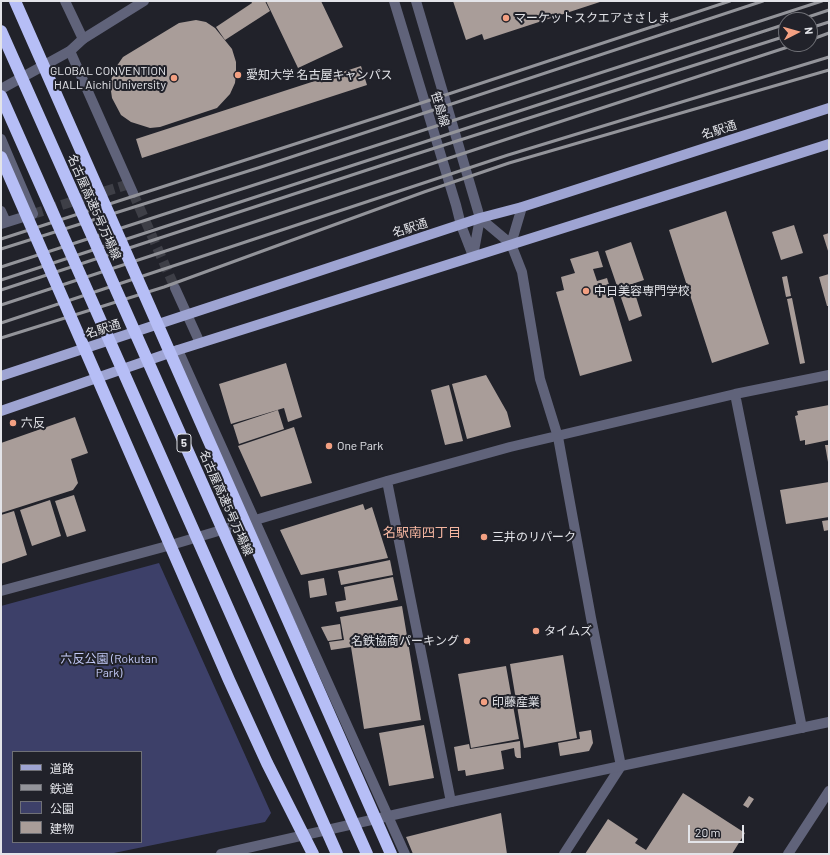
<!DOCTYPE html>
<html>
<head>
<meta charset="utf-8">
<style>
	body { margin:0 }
	#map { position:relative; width:830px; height:855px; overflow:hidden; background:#21222a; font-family:Barlow,"Noto Sans JP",sans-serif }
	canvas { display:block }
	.frame { position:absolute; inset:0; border:2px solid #e3e4e9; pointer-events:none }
	.legend { position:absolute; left:12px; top:751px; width:130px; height:92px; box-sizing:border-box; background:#21222a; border:1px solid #6f7076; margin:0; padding:5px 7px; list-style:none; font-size:12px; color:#e3e4e9 }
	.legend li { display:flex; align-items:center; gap:8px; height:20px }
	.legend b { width:20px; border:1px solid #6f7076 }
	.north { position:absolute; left:778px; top:12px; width:40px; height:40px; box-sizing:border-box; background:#21222a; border:1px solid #6f7076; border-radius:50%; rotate:84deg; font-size:11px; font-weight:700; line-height:16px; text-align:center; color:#e3e4e9 }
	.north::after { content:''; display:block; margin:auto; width:14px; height:18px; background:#f3a082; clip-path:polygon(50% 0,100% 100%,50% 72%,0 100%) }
	.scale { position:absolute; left:688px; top:825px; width:56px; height:18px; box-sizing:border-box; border:2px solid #e3e4e9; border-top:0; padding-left:5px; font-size:12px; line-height:14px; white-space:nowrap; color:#e3e4e9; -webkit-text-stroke:3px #21222a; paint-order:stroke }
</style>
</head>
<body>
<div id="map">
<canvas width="830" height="855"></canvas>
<div class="frame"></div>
<ul class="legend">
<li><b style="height:5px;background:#9ea4d2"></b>道路</li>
<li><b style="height:5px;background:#93949a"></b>鉄道</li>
<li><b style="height:11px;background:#3d4069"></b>公園</li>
<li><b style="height:11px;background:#a99d99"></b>建物</li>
</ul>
<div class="north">N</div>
<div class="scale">20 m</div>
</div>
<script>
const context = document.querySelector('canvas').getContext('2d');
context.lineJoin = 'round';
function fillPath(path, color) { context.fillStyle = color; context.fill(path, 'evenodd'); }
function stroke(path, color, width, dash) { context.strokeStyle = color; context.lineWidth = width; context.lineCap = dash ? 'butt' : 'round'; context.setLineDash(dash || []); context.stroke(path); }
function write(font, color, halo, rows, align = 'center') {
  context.font = font + ' Barlow,"Noto Sans JP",sans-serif'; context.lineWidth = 4; context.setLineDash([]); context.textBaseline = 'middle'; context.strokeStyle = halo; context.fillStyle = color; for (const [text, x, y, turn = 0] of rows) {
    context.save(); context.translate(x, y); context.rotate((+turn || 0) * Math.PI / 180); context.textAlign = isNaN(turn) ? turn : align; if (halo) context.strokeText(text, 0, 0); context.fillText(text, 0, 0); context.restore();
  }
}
const green = new Path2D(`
	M159,563L271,813L265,822L109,854H3L1,853V606ZM13,752H141V842H13Z`);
const building = new Path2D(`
	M251,1H265L270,11L225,40L216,27L252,3Z
	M266,1H321L343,47L298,68Z
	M453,1H603L484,40L482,34L466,40Z
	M196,20L206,22L215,28L232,49L236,62V73L235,83L230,94L217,108L160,127L150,128L131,122L121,115L112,98L110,84L114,70L123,57L179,23Z
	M361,66L367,85L142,158L136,139Z
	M726,211L769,344L712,363L669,230Z
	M794,225L803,253L781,260L772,232Z
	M829,233V254L823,235Z
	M631,242L644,280L632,284L642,316L629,321L605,251Z
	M598,251L603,267L593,269L597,281L607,278L632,361L580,376L556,292L564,290L561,277L575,273L570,259Z
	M829,274V306H827L819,277Z
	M787,276L791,296L786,297L782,277Z
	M792,298L805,363L800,364L787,299Z
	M286,363L302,417L288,422L284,408L231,424L219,384Z
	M486,375L507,412L511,427L467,439L452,384Z
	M449,385L463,441L445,445L431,390Z
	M829,405V440L805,445V440L800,441L795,416L798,415L797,411Z
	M278,410L284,429L239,444L233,425Z
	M75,417L88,453L71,459L78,483L73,490L1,513V443Z
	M294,427L312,483L261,497L238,446Z
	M825,445H829V462H828Z
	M829,482V517L786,524L780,490Z
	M74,495L86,531L67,537L55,501Z
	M50,500L61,536L32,546L20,510Z
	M363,504L365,510L372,507L388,558L301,575L280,530Z
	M14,511L27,555L1,564V515Z
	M829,520V530L824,531L822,521Z
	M390,560L393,575L341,585L338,571Z
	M393,577L398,600L337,612L335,602L346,600L344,587Z
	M324,578L327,595L310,598L308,581Z
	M402,606L421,720L364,729L351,647L331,650L329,642L344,640L340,617Z
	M340,624L342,639L328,641L321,627Z
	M563,655L577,738L524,748L510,664Z
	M506,666L519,739L471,748L458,674Z
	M424,725L434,778L389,786L379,733Z
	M591,730L593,743L589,751L560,756L558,743L580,739L579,732Z
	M520,741L521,758H517L515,756L514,748L501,751L504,769L466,776L465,770L458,771L454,747L469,744L470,749Z
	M683,793L745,833L732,854H585L608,819L638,839L635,843L646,850Z
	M749,796L754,799L748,808L743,805Z
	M501,813L507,854H413L406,837Z`);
const minorTunnel = new Path2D(`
	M133,193L175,288
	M33,214L129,184`);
const minor = new Path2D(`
	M65,1L83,39
	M70,51L133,193
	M1,139L33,214L1,224
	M1,211L6,222
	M511,244L522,272L540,379L558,437L591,618L621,766L564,854
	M175,288L200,343
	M178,350L405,854
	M735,394L802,728
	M387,481L451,802
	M1,591L171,545L387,481L510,447L735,394L829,375`);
const tertiary = new Path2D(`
	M394,1L456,205L461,225L473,256
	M416,1L480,218L473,256
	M1,89L70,51L83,39L144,1
	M480,218L511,244L522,207
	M221,854L451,802L829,722
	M788,854L829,791`);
const primary = new Path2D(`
	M1,376L480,218L522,207L829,108
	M1,411L178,350L829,144`);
const rail = new Path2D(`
	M799,20L829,10
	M810,28L829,22
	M810,40L829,33
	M1,239L397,111L730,1
	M1,249L261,167L763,1
	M1,267L822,1
	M1,280L786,24
	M1,290L413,155L786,36
	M1,305L797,44
	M1,323L508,155L829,57
	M1,338L164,287L424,192L509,163L829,70`);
const motorwayBridge = new Path2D(`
	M15,1L391,854
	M1,31L367,854
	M1,96L337,854
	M1,157L229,680L267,763L313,854`);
const markers = [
	[506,18,4,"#f3a082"],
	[238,75,4,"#f3a082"],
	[174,78,4,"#f3a082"],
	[586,291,4,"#f3a082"],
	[13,423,4,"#f3a082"],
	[329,446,4,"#f3a082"],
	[484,537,4,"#f3a082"],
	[536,631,4,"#f3a082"],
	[467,641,4,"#f3a082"],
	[484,702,4,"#f3a082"]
];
const shields = [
	[184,443,14]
];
const shieldNames = [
	["5",184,443]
];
const poiNames = [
	["マーケットスクエアささしま",514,18],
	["GLOBAL CONVENTION",166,71,"right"],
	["HALL Aichi University",166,85,"right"],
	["愛知大学 名古屋キャンパス",246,75],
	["中日美容専門学校",594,291],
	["六反",21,423],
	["One Park",337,446],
	["三井のリパーク",492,537],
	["タイムズ",544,631],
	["名鉄協商パーキング",459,641,"right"],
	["印藤産業",492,702]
];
const streetNames = [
	["笹島線",440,109,73],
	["名駅通",719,130,-18],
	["名古屋高速5号万場線",94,207,66],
	["名駅通",410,228,-18],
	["名駅通",103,329,-18],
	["名古屋高速5号万場線",226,503,66]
];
const parkNames = [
	["六反公園 (Rokutan",109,659],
	["Park)",109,673]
];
const neighbourhoodNames = [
	["名駅南四丁目",422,533]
];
fillPath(green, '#3d4069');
fillPath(building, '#a99d99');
stroke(minorTunnel, '#3e3f47', 10, [10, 5]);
stroke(minor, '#60637a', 10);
stroke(tertiary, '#60637a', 10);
stroke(primary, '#9ea4d2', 10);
stroke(rail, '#93949a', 3);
stroke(motorwayBridge, '#b6bef6', 12);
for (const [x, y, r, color] of markers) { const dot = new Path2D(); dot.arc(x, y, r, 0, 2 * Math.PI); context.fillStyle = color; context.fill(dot); stroke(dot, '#21222a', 1.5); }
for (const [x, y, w] of shields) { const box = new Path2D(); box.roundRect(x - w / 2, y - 9, w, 18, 3); context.fillStyle = '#21222a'; context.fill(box); stroke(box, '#e3e4e9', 1); }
write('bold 11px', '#e3e4e9', null, shieldNames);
write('12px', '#e3e4e9', '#21222a', poiNames, 'left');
write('12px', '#e3e4e9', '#21222a', streetNames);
write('12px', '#c4cbf9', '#21222a', parkNames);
write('13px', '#f5b6a0', '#21222a', neighbourhoodNames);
</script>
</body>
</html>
